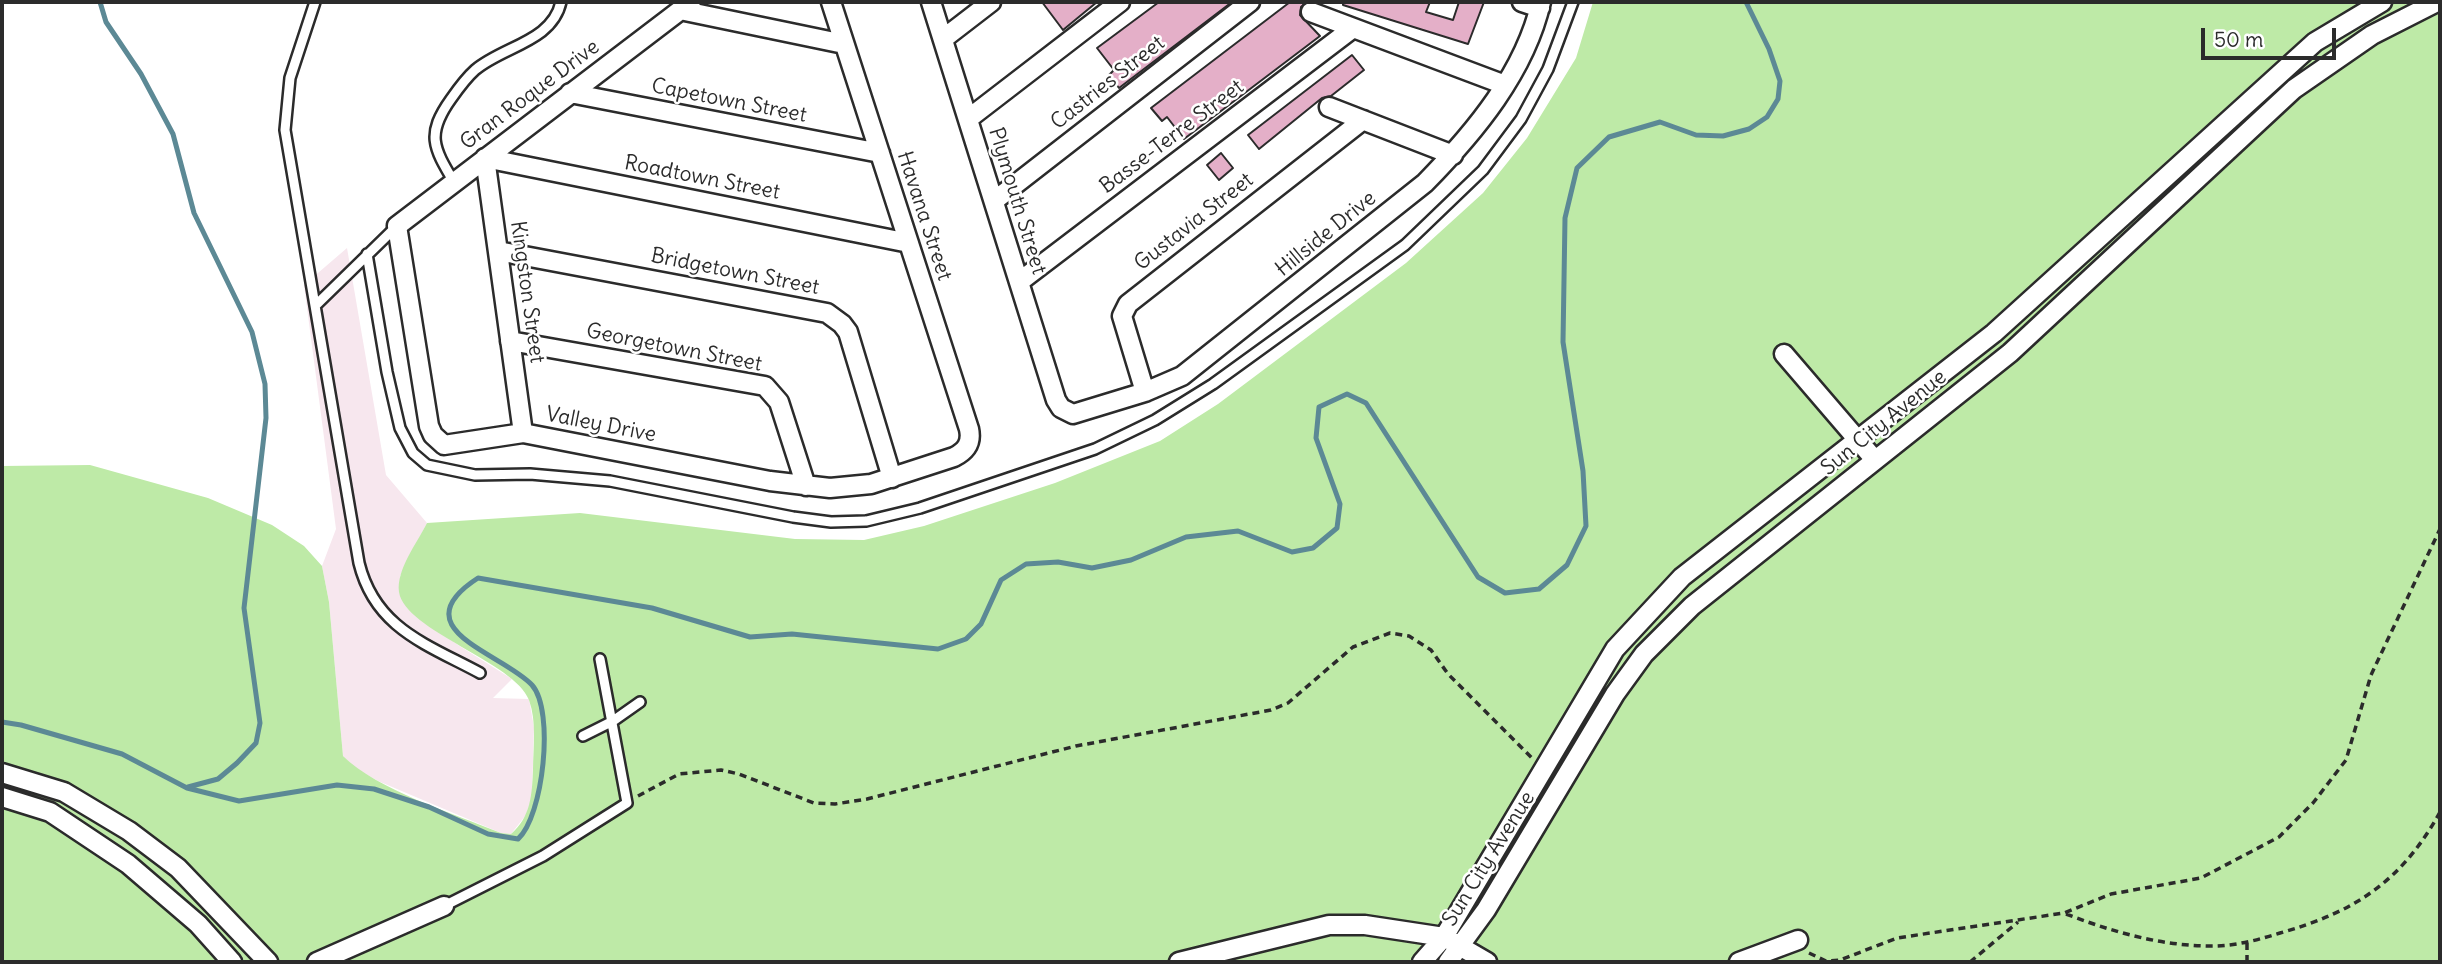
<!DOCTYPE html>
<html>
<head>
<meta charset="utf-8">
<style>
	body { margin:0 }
	#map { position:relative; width:2442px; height:964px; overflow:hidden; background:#fff; font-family:Delius,sans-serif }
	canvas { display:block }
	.frame { position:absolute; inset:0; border:4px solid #2b2b2b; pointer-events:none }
	.scale { position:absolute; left:2201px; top:28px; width:135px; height:32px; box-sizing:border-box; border:4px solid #2b2b2b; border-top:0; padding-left:9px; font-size:21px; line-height:24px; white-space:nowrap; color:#2b2b2b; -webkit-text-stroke:5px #fff; paint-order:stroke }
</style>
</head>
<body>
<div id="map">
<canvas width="2442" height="964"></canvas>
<div class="frame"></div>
<div class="scale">50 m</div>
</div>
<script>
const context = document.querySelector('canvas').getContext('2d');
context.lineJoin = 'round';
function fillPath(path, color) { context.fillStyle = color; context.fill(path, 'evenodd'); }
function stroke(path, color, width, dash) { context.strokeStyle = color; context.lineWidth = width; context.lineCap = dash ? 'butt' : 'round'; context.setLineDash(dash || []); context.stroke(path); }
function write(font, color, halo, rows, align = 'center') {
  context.font = font + ' Delius,sans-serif'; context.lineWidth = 5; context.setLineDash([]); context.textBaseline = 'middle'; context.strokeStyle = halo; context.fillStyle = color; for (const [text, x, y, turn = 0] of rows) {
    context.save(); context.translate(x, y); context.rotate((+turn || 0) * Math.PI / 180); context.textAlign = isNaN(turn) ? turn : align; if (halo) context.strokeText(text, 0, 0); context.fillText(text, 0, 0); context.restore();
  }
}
const built = new Path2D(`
	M347,248L386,475L427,523L400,576L407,607L458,645L512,679L493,698L529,699L534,727L532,797L526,815L511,834L501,833L378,781L355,768L343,756L329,602L322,566L336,529L304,285Z`);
const green = new Path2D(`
	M1593,2H2440V962H2V466L90,465L208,498L272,525L304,546L322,566L329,602L343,756C377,790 455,814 501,833L511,834C531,817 532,794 533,770C533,748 537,722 529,700C515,662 405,631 399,592C396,570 417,543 427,523L580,513L795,539L864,540L924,526L1055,483L1160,441L1218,404L1406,263L1483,193L1527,138L1576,58Z`);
const stream = new Path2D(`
	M100,2L106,22L141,74L173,134L194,213L252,332L265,384L266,418L244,608L260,723L256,743L237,763L218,779L188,787
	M2,722L21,725L122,754L187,788L239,801L337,785L374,789L429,807L488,834L518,839C543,817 555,711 532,685C502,653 399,629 478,578L652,608L750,637L792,634L938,649L966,639L981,624L1001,580L1026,564L1058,562L1092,568L1131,560L1186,537L1238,531L1292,552L1313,548L1337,528L1340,504L1316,438L1319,407L1347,394L1366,403L1478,577L1505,593L1539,589L1567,565L1586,526L1583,471L1563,342L1565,218L1577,168L1609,137L1660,122L1696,135L1723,136L1749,129L1767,117L1778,99L1780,81L1769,49L1746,2`);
const building = new Path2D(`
	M1042,2H1097L1063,30Z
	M1159,2H1232L1119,88L1109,75L1114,70L1097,48Z
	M1290,2H1307L1301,7L1300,15L1320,36L1184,139L1167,117L1162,121L1151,108Z
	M1343,2H1430L1426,12L1453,20L1459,2H1484L1468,44L1343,5Z
	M1352,55L1364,70L1331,96L1322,98L1259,149L1248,135Z
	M1221,153L1233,168L1219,180L1207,165Z`);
const path = new Path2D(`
	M638,796L679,774L721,770L739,774L814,803L835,804L867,799L1076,746L1271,710L1288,703L1353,647L1390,633L1409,636L1431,650L1448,674L1532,758
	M2066,914C2113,932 2161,946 2212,946C2235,946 2258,940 2280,933C2355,912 2402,881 2440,812
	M2247,943V962
	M1809,953L1826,961L1840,960L1897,938L2064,913L2111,894L2201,878L2279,837L2313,803L2346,760L2371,675L2440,529
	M1970,962L2018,922`);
const lane = new Path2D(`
	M315,2L290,78L285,130L359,563C375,628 426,644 480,673
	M454,182C433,147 426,134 451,99C458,89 466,78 475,70C503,46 552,42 561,2
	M367,254L387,372L400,428L413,453L427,465L475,475L530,474L610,481L793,517L831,522L866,521L920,508L1095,449L1155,420L1213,384L1405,245L1483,170L1521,119L1548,69L1573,2
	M316,305L397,226
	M583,736L613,721L640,702
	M444,906L543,856L627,803L600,659`);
const street = new Path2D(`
	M691,2L397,226L429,426L433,435L444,445L523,433L770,481L830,488L871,484L954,457C966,451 972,443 969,429L831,2
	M931,2L1056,400L1061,408L1073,414L1145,392L1182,376L1425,183C1475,132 1525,72 1541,2
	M1522,2L1540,8
	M680,10L844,44
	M1311,12L1505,85
	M943,39L991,2
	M570,93L880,153
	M1329,107L1453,155
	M968,119L1120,2
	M994,201L1250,2
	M498,251L827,313L842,324L848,332L892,478
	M1019,282L1353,28
	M510,341L765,386L779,402L806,486
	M1784,354L1875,460
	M1145,392L1122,316L1128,304L1363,120
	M523,433L485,158L909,243
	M2,773L64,792L129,831L178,868L268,962
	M2,797L50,812L128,864L198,924L232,962
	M317,962L444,906
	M1179,962L1329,925H1365L1444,937L1487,962
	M1422,962L1444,937L1615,649L1682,577L1994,333L2315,42L2382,2
	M1448,962L1486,910L1615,694L1644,654L1692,606L2010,353L2294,89L2372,35L2437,2
	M1739,962L1798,940`);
const streetNames = [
	["Castries Street",1108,83,-38],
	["Gran Roque Drive",530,95,-37],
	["Capetown Street",729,101,11],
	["Basse-Terre Street",1172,137,-37],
	["Roadtown Street",702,178,11],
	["Plymouth Street",1017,201,73],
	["Havana Street",924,216,72],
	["Gustavia Street",1194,222,-38],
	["Hillside Drive",1326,234,-39],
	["Bridgetown Street",735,272,11],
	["Kingston Street",527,292,82],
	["Georgetown Street",674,348,11],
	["Sun City Avenue",1884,423,-39],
	["Valley Drive",601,425,11],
	["Sun City Avenue",1489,859,-58]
];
fillPath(built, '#f7e7ee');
fillPath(green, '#beeaa7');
stroke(stream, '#5c8995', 5);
fillPath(building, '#e4afc8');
stroke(building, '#2b2b2b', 2);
stroke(lane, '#2b2b2b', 14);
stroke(street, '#2b2b2b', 23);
stroke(path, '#2b2b2b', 3.5, [7, 5]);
stroke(lane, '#fff', 9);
stroke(street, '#fff', 18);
write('21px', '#2b2b2b', '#fff', streetNames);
</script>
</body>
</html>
